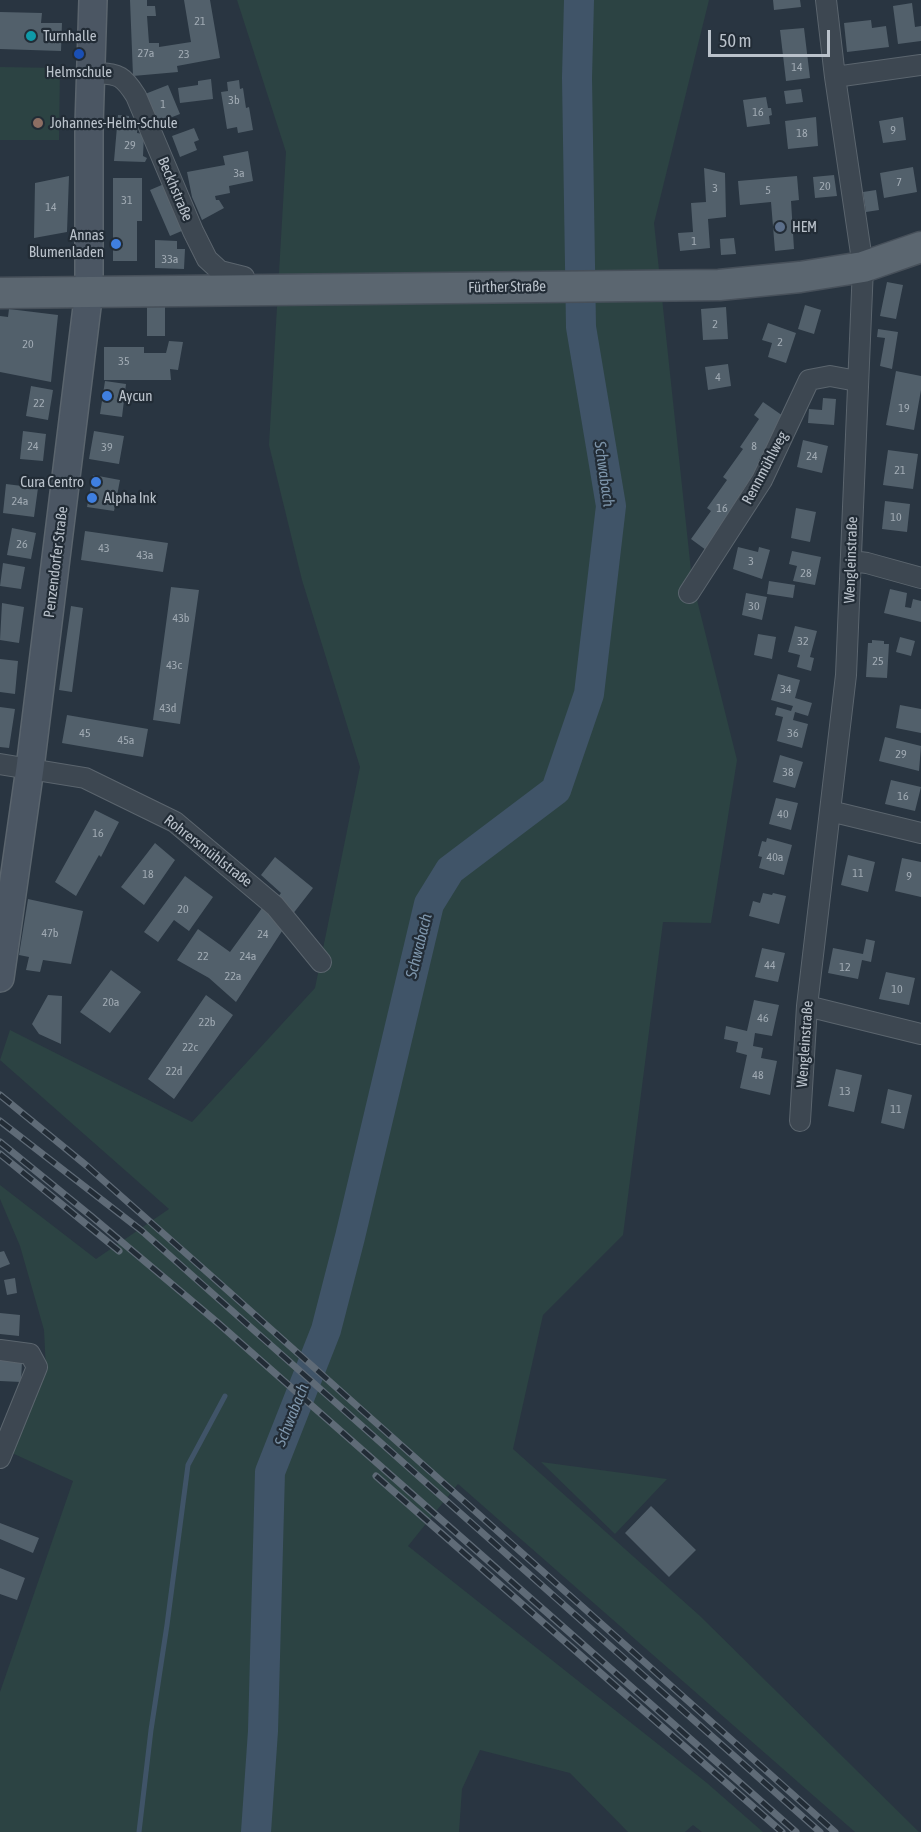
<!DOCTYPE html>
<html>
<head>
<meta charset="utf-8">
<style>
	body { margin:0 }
	#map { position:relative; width:921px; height:1832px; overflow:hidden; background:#293541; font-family:"Asap Condensed",sans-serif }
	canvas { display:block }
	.scale { position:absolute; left:708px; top:30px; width:122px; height:27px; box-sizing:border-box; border:3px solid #bac2cb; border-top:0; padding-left:8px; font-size:18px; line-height:21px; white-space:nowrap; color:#bac2cb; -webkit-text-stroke:4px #222c36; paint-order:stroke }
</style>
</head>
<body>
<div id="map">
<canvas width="921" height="1832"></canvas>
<div class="scale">50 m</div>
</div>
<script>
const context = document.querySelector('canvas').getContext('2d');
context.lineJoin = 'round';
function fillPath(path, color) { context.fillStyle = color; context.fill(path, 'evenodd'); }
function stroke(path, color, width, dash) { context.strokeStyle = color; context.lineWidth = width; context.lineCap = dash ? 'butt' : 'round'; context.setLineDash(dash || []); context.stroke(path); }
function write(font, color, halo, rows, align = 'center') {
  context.font = font + ' "Asap Condensed",sans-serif'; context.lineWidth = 4.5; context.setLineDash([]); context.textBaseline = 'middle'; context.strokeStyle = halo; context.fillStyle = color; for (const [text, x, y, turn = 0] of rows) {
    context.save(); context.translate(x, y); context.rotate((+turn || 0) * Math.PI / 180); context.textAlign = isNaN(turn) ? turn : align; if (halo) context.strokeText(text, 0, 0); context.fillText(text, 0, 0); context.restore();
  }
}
const green = new Path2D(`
	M237,0H709L654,223L692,580L737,760L711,923L663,922L623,1235L543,1315L513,1449L700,1616L919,1832H855L458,1484L408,1546L707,1783L763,1832H702L693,1825L685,1832H628L570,1773L480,1750L462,1789L459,1832H0V1692L73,1481L12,1453L46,1370L44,1330L20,1246L0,1199V1185L96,1259L169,1209L0,1060L10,1030L192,1122L315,988L360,767L302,580L269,445L286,152Z
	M0,67L60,68L59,140H0Z
	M541,1462L667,1479L615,1534Z`);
const stream = new Path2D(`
	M139,1832L151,1730L167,1625L188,1465L225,1396`);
const river = new Path2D(`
	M256,1832L263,1731L270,1472L326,1330L350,1237L429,904L450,870L556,790L589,694L611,506L581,327L577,78L579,0`);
const building = new Path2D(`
	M130,0H147V6H155L156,16H147L149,43H159V47L191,42L184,0H210L220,58L177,66L178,72L133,76Z
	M773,0H800L801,7L774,10Z
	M912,3L915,27L921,26V41L898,44L893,6Z
	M0,12L42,13L41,23H62L61,51L0,49Z
	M871,20L872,28L886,26L889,47L847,52L844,23Z
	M804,28L810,78L786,81L780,30Z
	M211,79L213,99L180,103L178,88L198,85V81Z
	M239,80L240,89L243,88L246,108L249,107L253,130L238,133L237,127L227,129L221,92L228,91L227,82Z
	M168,85L180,114L157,123L145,94Z
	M801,89L803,102L786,104L784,91Z
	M766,97L768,108H771L772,115L769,116L770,124L747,127L743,100Z
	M118,115L129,116V121H138L137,133L144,134L143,156L147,158L145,162L114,161Z
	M816,117L818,146L788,149L785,121Z
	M903,117L906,140L883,143L879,121Z
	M194,128L199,140L194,142L197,150L180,157L172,136Z
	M248,151L253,181L229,186L230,193L215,196L216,200H219L224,208L202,220L192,197L187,172L225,165L223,156Z
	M913,167L917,192L884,198L880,173Z
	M704,168L725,173L726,217L708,219L710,248L680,251L678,233L693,232L691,203L706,202Z
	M834,175L837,196L815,198L813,177Z
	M69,176L67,232L34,238L35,183Z
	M797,176L799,200L791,201L794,249L775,251L771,202L740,205L738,181Z
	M113,178H142V221H137V261H113Z
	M164,184L184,230L170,236L150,190Z
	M876,190L879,210L866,212L863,192Z
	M734,238L736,254L721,255L720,239Z
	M155,240L177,241V249H185L184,269L155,268Z
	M887,282L903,285L896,319L880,316Z
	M805,305L821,310L814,334L798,329Z
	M147,307H165V336H147Z
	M726,307L728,339L703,340L701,309Z
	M9,309L58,315L51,382L0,372V316L8,317Z
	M768,323L796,333L786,363L768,357L772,343L762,340Z
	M878,329L898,332L892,369L880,366L885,338L877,337Z
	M169,341L183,342L178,370L170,369L171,380H104V347H144V353H166Z
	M728,364L731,386L708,390L705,367Z
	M896,371L921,376V390L914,430L886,425Z
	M105,381L126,384L122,417L100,414Z
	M31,386L53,390L48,420L26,416Z
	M823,398L836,399L834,425L808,423L809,409L822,410Z
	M763,402L786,418L759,460L762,463L742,491L746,493L710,553L691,539L711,511L707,508L727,480L723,477L743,449L740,447L759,419L754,415Z
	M23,431L46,434L43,461L20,459Z
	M94,431L124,436L119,464L89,459Z
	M803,440L828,446L822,473L797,467Z
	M888,450L918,454L913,489L883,485Z
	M93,475L120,480L114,511L87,507Z
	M6,484L38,488L34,517L3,513Z
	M885,501L910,504L907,532L882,529Z
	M796,508L816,512L810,542L791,538Z
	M12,528L36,533L31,559L7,555Z
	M85,531L168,543L163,572L81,560Z
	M738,547L758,552L759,547L770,550L762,579L733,569Z
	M792,551L821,557L815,585L793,581L797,566L789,564Z
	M3,563L25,567L21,589L0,586Z
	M769,581L795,585L793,598L767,594Z
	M171,587L199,590L180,724L153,720Z
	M890,589L907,593L905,607L911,608L913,599L921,601V622L884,613Z
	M746,593L767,597L762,620L742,615Z
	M2,603L24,607L19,643L0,640Z
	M71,606L83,608L72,692L59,690Z
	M795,626L817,631L810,657L814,658L811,671L797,667L800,655L788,652Z
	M758,634L776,637L772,659L754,655Z
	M900,637L915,641L911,656L896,652Z
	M872,640L884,641V644H889L887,678L866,677L868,643H872Z
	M0,659L18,661L15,694L0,692Z
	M778,674L800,680L795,698L812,703L808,716L795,712L793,720L808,724L802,748L777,741L783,717L775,715L777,707L791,711L793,706L771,700Z
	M900,705L921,709V733L896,728Z
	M0,707L15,709L9,748L0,747Z
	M67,715L148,729L143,757L62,743Z
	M885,737L921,746L919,771L879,761Z
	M780,755L803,762L795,788L773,782Z
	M891,780L921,787L915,811L885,804Z
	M776,798L798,803L791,830L769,824Z
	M95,810L119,822L101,857L99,855L76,896L55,882Z
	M767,838L792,845L784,875L759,868L762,857L758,856L762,841L766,842Z
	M155,843L175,860L144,905L121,887Z
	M848,855L875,862L868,892L841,885Z
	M275,857L313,888L292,915L275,901L281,893L261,875Z
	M902,858L921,862V897L895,891Z
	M185,876L213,897L189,931L174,920L158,942L144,932Z
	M763,893L772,895L773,893L786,896L779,924L749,916L753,901L760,903Z
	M28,899L83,911L71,964L43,960L40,972L26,970L29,957L19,955Z
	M262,908L284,928L236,1002L209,978L177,960L198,929L230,952Z
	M866,939L875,941L871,962L862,960L858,979L828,973L833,948L863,954Z
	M762,948L785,953L778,982L755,977Z
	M111,970L141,992L110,1033L80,1012Z
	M886,972L915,978L909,1005L879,999Z
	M48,995L62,996L61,1044L39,1034L32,1024Z
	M206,995L233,1015L174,1099L148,1079Z
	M754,1000L779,1005L772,1036L755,1033L753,1046L763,1048L761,1058L777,1061L770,1095L740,1088L747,1055L736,1052L738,1042L724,1039L726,1026L747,1031Z
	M836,1069L862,1075L854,1112L828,1106Z
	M888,1089L912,1095L904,1129L881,1123Z
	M4,1251L10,1264L0,1268V1252Z
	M15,1278L17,1293L7,1295L4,1280Z
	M0,1313L20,1315L19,1336L0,1334Z
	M0,1360L22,1361L21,1382L0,1381Z
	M651,1506L696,1550L669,1577L625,1533Z
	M0,1523L39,1538L33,1553L0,1539Z
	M0,1568L25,1578L17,1600L0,1594Z`);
const minor = new Path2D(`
	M91,72C117,75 121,72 136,96L193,231L207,259L220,271L244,277
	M835,77L921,65
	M852,561L867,563L921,578
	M689,593L762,480L809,380L830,376L857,381
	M0,764L85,778L175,822L275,906L321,962
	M830,811L921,833
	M807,1006L921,1034
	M800,1121L807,1006L846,675L863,267L835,77L826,0
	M0,1350L30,1354L37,1367L0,1458`);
const secondary = new Path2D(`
	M0,978L30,768L89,291V126L93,0`);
const primary = new Path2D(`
	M0,293L719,285L800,277L863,267L921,247`);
const rail = new Path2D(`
	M0,1095L87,1166L208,1273L835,1832
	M0,1121L142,1231L820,1832
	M0,1142L91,1216L218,1323L796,1832
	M0,1154L119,1251
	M376,1476L782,1832`);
const markers = [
	[31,36,6,"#0f9aa8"],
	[79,54,6,"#1a4fb4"],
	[38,123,6,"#8d6e63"],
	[780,227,6,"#5c6f8a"],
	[116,244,6,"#3f7fe0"],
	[107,396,6,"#3f7fe0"],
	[96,482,6,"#3f7fe0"],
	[92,498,6,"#3f7fe0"]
];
const numberNames = [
	["21",200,21],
	["27a",146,53],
	["23",184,54],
	["14",797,67],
	["3b",234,100],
	["1",163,104],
	["16",758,112],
	["9",893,130],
	["18",802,133],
	["29",130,145],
	["3a",239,173],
	["7",899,182],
	["20",825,186],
	["3",715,188],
	["5",768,190],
	["31",127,200],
	["14",51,207],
	["1",694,241],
	["33a",170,259],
	["2",715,324],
	["2",780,342],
	["20",28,344],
	["35",124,361],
	["4",718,377],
	["22",39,403],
	["19",904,408],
	["24",33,446],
	["8",754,446],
	["39",107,447],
	["24",812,456],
	["21",900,470],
	["24a",20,501],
	["16",722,508],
	["10",896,517],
	["26",22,544],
	["43",104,548],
	["43a",145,555],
	["3",751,561],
	["28",806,573],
	["30",754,606],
	["43b",181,618],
	["32",803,641],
	["25",878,661],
	["43c",174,665],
	["34",786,689],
	["43d",168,708],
	["45",85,733],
	["36",793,733],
	["45a",126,740],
	["29",901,754],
	["38",788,772],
	["16",903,796],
	["40",783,814],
	["16",98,833],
	["40a",775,857],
	["11",858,873],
	["18",148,874],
	["9",909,876],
	["20",183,909],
	["47b",50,933],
	["24",263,934],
	["22",203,956],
	["24a",248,956],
	["44",770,965],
	["12",845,967],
	["22a",233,976],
	["10",897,989],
	["20a",111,1002],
	["46",763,1018],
	["22b",207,1022],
	["22c",190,1047],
	["22d",174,1071],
	["48",758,1075],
	["13",845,1091],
	["11",896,1109]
];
const poiNames = [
	["Turnhalle",43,36],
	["Helmschule",79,72,"center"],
	["Johannes-Helm-Schule",50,123],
	["HEM",792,227],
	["Annas",104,235,"right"],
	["Blumenladen",104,252,"right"],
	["Aycun",119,396],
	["Cura Centro",84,482,"right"],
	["Alpha Ink",104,498]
];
const streetNames = [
	["Beckhstraße",175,189,67],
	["Fürther Straße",507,287,-1],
	["Rennmühlweg",765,468,-62],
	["Wengleinstraße",851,560,-88],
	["Penzendorfer Straße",56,562,-83],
	["Rohrersmühlstraße",208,851,38],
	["Wengleinstraße",805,1044,-86]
];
const waterNames = [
	["Schwabach",604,474,82],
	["Schwabach",419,946,-76],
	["Schwabach",292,1415,-68]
];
fillPath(green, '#2c4343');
stroke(stream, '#405468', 5);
stroke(river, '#405468', 30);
fillPath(building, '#52606b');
stroke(minor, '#5b656e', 22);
stroke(secondary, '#5b656e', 30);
stroke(primary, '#47505a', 33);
stroke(minor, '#3d4751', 20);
stroke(secondary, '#4b5663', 27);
stroke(primary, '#5b6670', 30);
stroke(rail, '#5f6b77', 7);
stroke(rail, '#222c36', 4.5, [14]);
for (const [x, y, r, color] of markers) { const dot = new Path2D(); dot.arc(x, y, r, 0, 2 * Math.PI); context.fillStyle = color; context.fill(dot); stroke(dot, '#222c36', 2); }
write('12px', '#a0aab3', null, numberNames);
write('15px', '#bac2cb', '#222c36', poiNames, 'left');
write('15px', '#bac2cb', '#222c36', streetNames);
write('italic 16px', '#7d95ab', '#222c36', waterNames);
</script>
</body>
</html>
